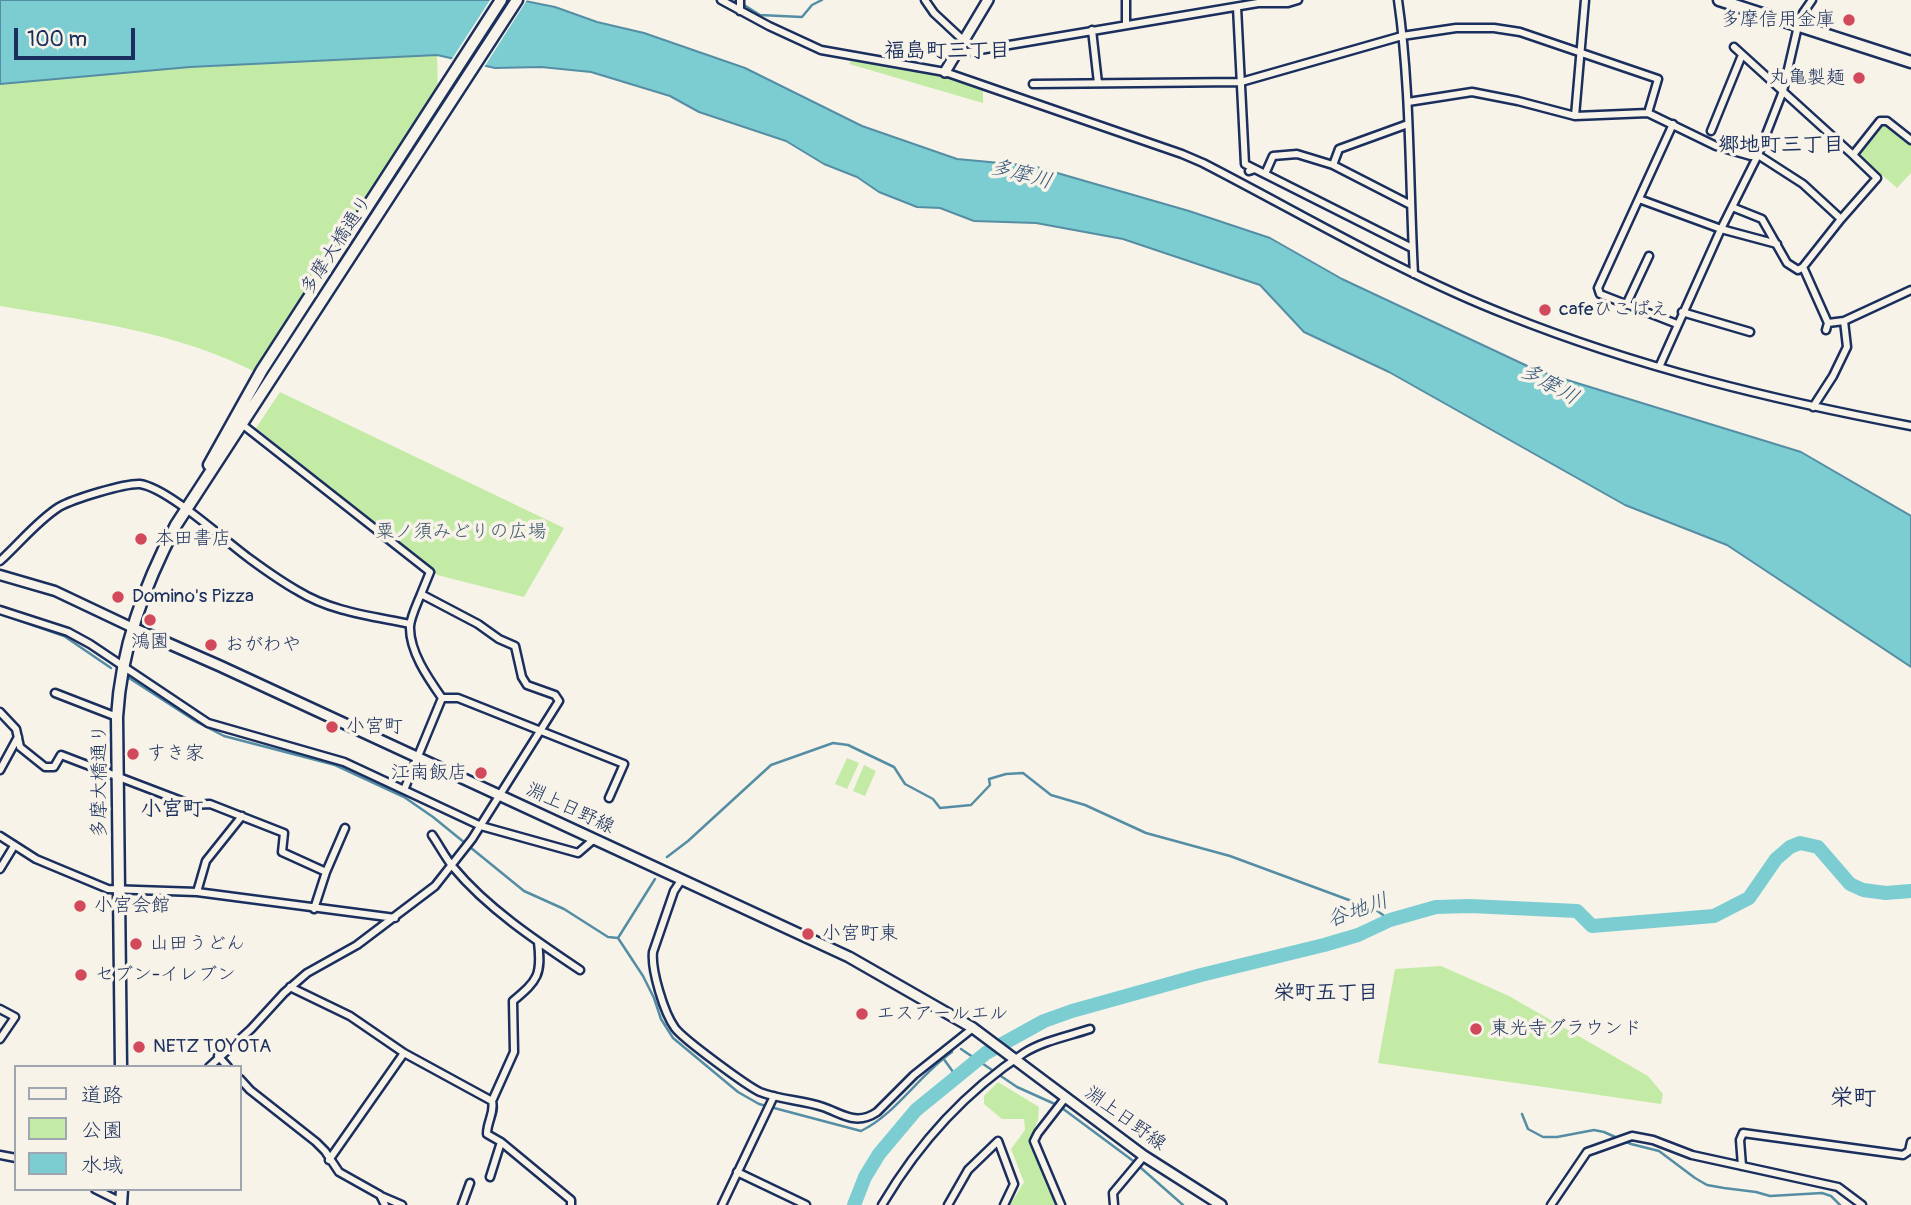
<!DOCTYPE html>
<html>
<head>
<meta charset="utf-8">
<style>
	body { margin:0 }
	#map { position:relative; width:1911px; height:1205px; overflow:hidden; background:#f7f3e8; font-family:Pangolin,"Klee One",sans-serif }
	canvas { display:block }
	.legend { position:absolute; left:14px; top:1065px; width:228px; height:126px; box-sizing:border-box; background:#f7f3e8; border:2px solid #9fa5b1; margin:0; padding:9px 12px; list-style:none; font-size:21px; color:#1b2f5e }
	.legend li { display:flex; align-items:center; gap:14px; height:35px }
	.legend b { width:35px; border:2px solid #9fa5b1 }
	.scale { position:absolute; left:14px; top:28px; width:121px; height:32px; box-sizing:border-box; border:4px solid #1b2f5e; border-top:0; padding-left:9px; font-size:21px; line-height:24px; white-space:nowrap; color:#1b2f5e; -webkit-text-stroke:5px #f7f3e8; paint-order:stroke }
</style>
</head>
<body>
<div id="map">
<canvas width="1911" height="1205"></canvas>
<ul class="legend">
<li><b style="height:9px;background:#f7f3e8"></b>道路</li>
<li><b style="height:19px;background:#c4eba6"></b>公園</li>
<li><b style="height:19px;background:#7bcdd2"></b>水域</li>
</ul>
<div class="scale">100 m</div>
</div>
<script>
const context = document.querySelector('canvas').getContext('2d');
context.lineJoin = 'round';
function fillPath(path, color) { context.fillStyle = color; context.fill(path, 'evenodd'); }
function stroke(path, color, width, dash) { context.strokeStyle = color; context.lineWidth = width; context.lineCap = dash ? 'butt' : 'round'; context.setLineDash(dash || []); context.stroke(path); }
function write(font, color, halo, rows, align = 'center') {
  context.font = font + ' Pangolin,"Klee One",sans-serif'; context.lineWidth = 7; context.setLineDash([]); context.textBaseline = 'middle'; context.strokeStyle = halo; context.fillStyle = color; for (const [text, x, y, turn = 0] of rows) {
    context.save(); context.translate(x, y); context.rotate((+turn || 0) * Math.PI / 180); context.textAlign = isNaN(turn) ? turn : align; if (halo) context.strokeText(text, 0, 0); context.fillText(text, 0, 0); context.restore();
  }
}
const green = new Path2D(`
	M437,55L438,97L259,374C180,332 88,321 0,306V84L190,67Z
	M851,61L941,74L983,89V103L849,64Z
	M1882,125H1887L1911,145V173L1897,188L1859,155Z
	M280,392L564,528L524,597L437,575L256,428Z
	M847,758L859,763L847,789L835,784Z
	M864,765L876,771L865,796L853,791Z
	M1441,966L1509,996L1648,1076L1663,1094L1661,1104L1378,1063L1395,969Z
	M998,1082L1039,1107L1038,1120L1031,1138L1057,1205H1010L1024,1182L1011,1149L1025,1130L1024,1119H1002L984,1104V1096Z`);
const water = new Path2D(`
	M0,0H520L555,7L597,22L644,33L745,68L862,126L957,159L1033,166L1189,211L1270,238L1342,279L1538,371L1801,452L1911,516V667L1727,545L1625,505L1389,372L1304,332L1260,285L1123,239L1036,223L974,221L940,208L917,207L879,192L857,177L824,164L786,141L699,112L670,96L591,72L541,67L495,68L437,55L190,67L0,84Z`);
const pier = new Path2D(`
	M490,0H527L483,69L450,62Z`);
const stream = new Path2D(`
	M736,0L760,15L802,17L812,5L822,0
	M0,614L64,636L111,668
	M129,678L197,722L224,736L335,765L404,797L433,817L524,891L564,909L608,937L618,938
	M667,857L688,841L771,765L833,743L848,745L894,767L905,784L933,799L940,808L971,805L990,785L989,779L1006,774L1023,773L1051,795L1085,805L1146,833L1230,856L1376,910L1390,920
	M618,938L643,976L654,998L661,1019L673,1038L738,1092L759,1104L861,1131C896,1114 919,1075 952,1052
	M618,938L655,879
	M961,1049L1017,1087L1057,1105
	M943,1058L956,1076
	M1062,1108L1136,1163
	M1522,1114L1528,1129L1543,1137H1557L1594,1130L1604,1132L1631,1144L1659,1151L1695,1178L1707,1185L1724,1188L1756,1192L1770,1196L1822,1193L1831,1196L1840,1205
	M1141,1168L1183,1205`);
const river = new Path2D(`
	M854,1205L865,1177L879,1154L916,1110L986,1053L1044,1021L1072,1011L1201,975L1324,945L1358,935L1390,920L1436,907L1470,906L1577,911L1592,926L1714,916L1749,898L1776,859L1790,847L1800,843L1818,847L1850,884L1863,890L1886,893L1911,891`);
const minor = new Path2D(`
	M721,0L769,26L821,50L945,72L1182,154L1203,163C1304,215 1402,274 1507,315C1637,367 1773,400 1911,426
	M925,0L934,13L963,40
	M1126,0V24
	M1398,0C1411,90 1409,183 1414,274
	M1237,7L1245,164L1255,169
	M740,11V0
	M1092,30L1098,83
	M1734,47L1853,155L1880,121H1887L1911,140
	M956,54L1258,3H1288L1298,0
	M1033,84L1241,82L1402,36L1456,28H1494L1520,32L1658,79L1648,113
	M1408,102L1472,92L1518,101L1575,116L1648,113L1716,146L1751,156L1758,155L1803,184L1841,219L1803,267L1798,270L1787,263L1762,219L1732,207
	M1575,116L1585,0
	M1408,124L1339,149L1333,165L1409,204
	M1673,124L1598,288L1600,294L1677,324
	M1711,131L1742,55
	M1249,171L1255,169L1412,248
	M1265,174L1273,156L1297,154L1333,165
	M1639,199L1721,229L1777,244
	M1841,219L1877,178L1853,155
	M1803,267L1828,323L1826,330
	M1627,303L1649,256
	M1682,312L1750,332
	M1828,323L1844,321L1911,290
	M1660,365L1721,229L1758,155L1783,91L1798,26L1803,13L1812,0
	M1813,407L1833,376L1847,347L1844,321
	M0,561C19,544 37,521 59,507C73,499 125,483 140,484C168,488 225,541 250,559C265,570 282,582 298,591C332,612 372,616 410,624
	M421,594C417,604 411,616 410,626C409,651 428,678 442,698
	M0,610L68,632L90,644L208,723L344,762L404,790L442,698
	M55,693L117,717
	M442,698H458L624,764L609,798
	M0,712L16,729L20,747L45,767H54L61,755L192,805L210,804L284,833L282,852L326,872
	M0,770L18,737
	M404,790L481,826L578,853L593,840
	M432,835C439,845 445,857 453,867C487,908 535,940 580,970
	M0,836L36,859L108,889L197,892L395,918
	M0,869L14,846
	M682,879L674,891L653,952C651,970 664,1013 675,1028C683,1039 747,1086 760,1092C780,1100 803,1100 823,1107C843,1114 856,1126 877,1112L914,1075L973,1028
	M197,892L206,861L242,816
	M314,909L326,872L345,828
	M538,942C542,975 538,980 513,1001L514,1052L492,1101C495,1113 487,1121 487,1134L501,1142L571,1200V1205
	M290,987L350,1016L404,1053L492,1101
	M0,1009L15,1017L0,1039
	M218,1056L228,1067
	M209,1067L251,1029L284,993L307,973L357,945L435,886L472,839L559,701L555,695L527,685L522,677L515,646L499,639L478,624L421,594L430,572L243,425
	M240,1079L250,1090L316,1142L325,1151L339,1172L380,1195L385,1205
	M0,1155L16,1158
	M329,1160L404,1053
	M1742,1166L1740,1140L1743,1133L1903,1155L1909,1151L1911,1142
	M737,1172L806,1205
	M490,1177L501,1142
	M95,1189L121,1202
	M381,1196L402,1205
	M462,1205L470,1183
	M722,1205L774,1096
	M882,1205C918,1144 965,1092 1024,1053C1043,1041 1069,1036 1090,1029
	M948,1205L968,1170L998,1141L1014,1184L1004,1205
	M1061,1205L1034,1141L1038,1133L1066,1097
	M1114,1205L1113,1193L1144,1156
	M1551,1205L1587,1152L1632,1136L1653,1140L1692,1155L1838,1187L1862,1205`);
const tertiary = new Path2D(`
	M0,575L55,591L131,627`);
const secondary = new Path2D(`
	M945,72L988,0
	M131,627L220,666L849,957L973,1028L1144,1156L1221,1205`);
const primary = new Path2D(`
	M1719,0L1911,62
	M209,465L262,370L501,0
	M121,1067L117,717C121,648 144,586 176,525L517,0
	M121,1205L122,1189`);
const markers = [
	[1849,20,7,"#d1495b"],
	[1859,78,7,"#d1495b"],
	[1545,310,7,"#d1495b"],
	[141,539,7,"#d1495b"],
	[118,597,7,"#d1495b"],
	[150,620,7,"#d1495b"],
	[211,645,7,"#d1495b"],
	[332,727,7,"#d1495b"],
	[133,754,7,"#d1495b"],
	[481,773,7,"#d1495b"],
	[80,906,7,"#d1495b"],
	[808,934,7,"#d1495b"],
	[136,944,7,"#d1495b"],
	[81,975,7,"#d1495b"],
	[862,1014,7,"#d1495b"],
	[1476,1029,7,"#d1495b"],
	[139,1047,7,"#d1495b"]
];
const poiNames = [
	["多摩信用金庫",1835,20,"right"],
	["丸亀製麺",1845,78,"right"],
	["cafeひこばえ",1559,310],
	["本田書店",155,539],
	["Domino's Pizza",132,597],
	["鴻園",150,642,"center"],
	["おがわや",225,645],
	["小宮町",346,727],
	["すき家",147,754],
	["江南飯店",467,773,"right"],
	["小宮会館",94,906],
	["小宮町東",822,934],
	["山田うどん",150,944],
	["セブン-イレブン",95,975],
	["エスアールエル",876,1014],
	["東光寺グラウンド",1490,1029],
	["NETZ TOYOTA",153,1047]
];
const streetNames = [
	["多摩大橋通り",337,245,-57],
	["多摩大橋通り",100,781,-90],
	["淵上日野線",570,809,25],
	["淵上日野線",1125,1119,36]
];
const parkNames = [
	["粟ノ須みどりの広場",461,532]
];
const neighbourhoodNames = [
	["福島町三丁目",947,52],
	["郷地町三丁目",1781,146],
	["小宮町",172,810],
	["栄町五丁目",1326,994]
];
const waterNames = [
	["多摩川",1021,175,15],
	["多摩川",1549,385,29],
	["谷地川",1358,911,-19]
];
const quarterNames = [
	["栄町",1853,1099]
];
fillPath(green, '#c4eba6');
fillPath(water, '#7bcdd2');
stroke(water, '#558ea4', 2);
fillPath(pier, '#f7f3e8');
stroke(stream, '#558ea4', 2.5);
stroke(river, '#7bcdd2', 14);
stroke(minor, '#1b2f5e', 11);
stroke(tertiary, '#1b2f5e', 13);
stroke(secondary, '#1b2f5e', 14);
stroke(primary, '#1b2f5e', 15);
stroke(minor, '#f7f3e8', 6);
stroke(tertiary, '#f7f3e8', 8);
stroke(secondary, '#f7f3e8', 9);
stroke(primary, '#f7f3e8', 10);
for (const [x, y, r, color] of markers) { const dot = new Path2D(); dot.arc(x, y, r, 0, 2 * Math.PI); context.fillStyle = color; context.fill(dot); stroke(dot, '#f7f3e8', 2.5); }
write('19px', '#1b2f5e', '#f7f3e8', poiNames, 'left');
write('19px', '#1b2f5e', '#f7f3e8', streetNames);
write('19px', '#3d556c', '#f7f3e8', parkNames);
write('bold 21px', '#1b2f5e', '#f7f3e8', neighbourhoodNames);
write('italic 21px', '#33567b', '#f7f3e8', waterNames);
write('bold 23px', '#1b2f5e', '#f7f3e8', quarterNames);
</script>
</body>
</html>
